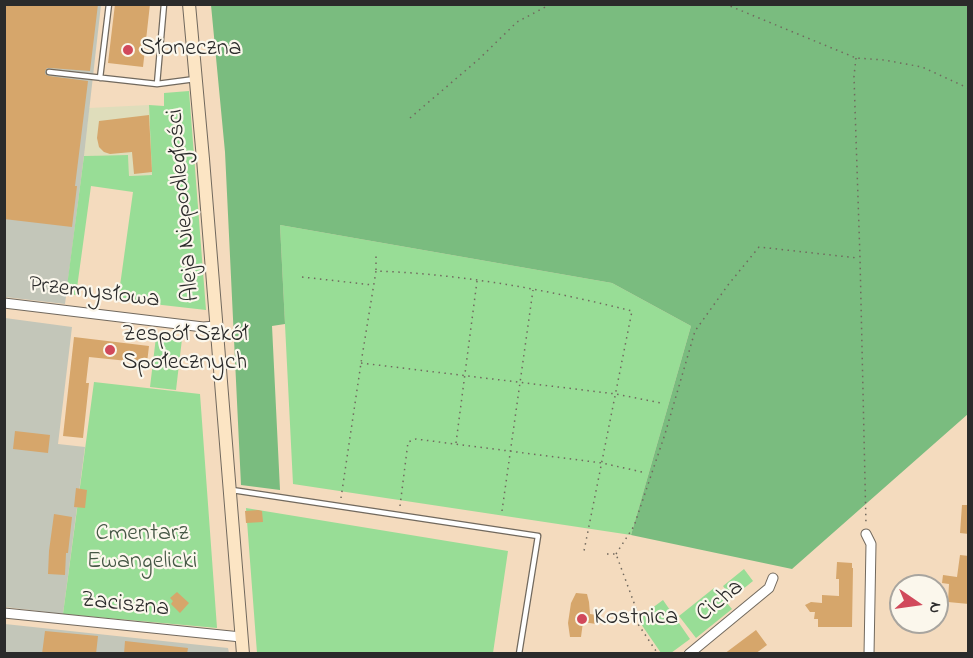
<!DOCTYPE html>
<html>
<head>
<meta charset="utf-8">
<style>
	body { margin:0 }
	#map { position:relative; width:973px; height:658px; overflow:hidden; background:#f4dbbe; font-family:"Indie Flower",sans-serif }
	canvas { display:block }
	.frame { position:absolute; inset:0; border:6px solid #2b2b2b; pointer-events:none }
	.north { position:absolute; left:889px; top:574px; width:60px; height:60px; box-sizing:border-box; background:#fbf7ec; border:2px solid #a8a59f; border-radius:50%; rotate:103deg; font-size:16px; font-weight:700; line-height:24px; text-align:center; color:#2b2b2b }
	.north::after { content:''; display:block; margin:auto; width:21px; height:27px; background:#d1495b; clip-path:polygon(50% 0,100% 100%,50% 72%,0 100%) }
</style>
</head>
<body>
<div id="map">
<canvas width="973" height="658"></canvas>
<div class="frame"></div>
<div class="north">N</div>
</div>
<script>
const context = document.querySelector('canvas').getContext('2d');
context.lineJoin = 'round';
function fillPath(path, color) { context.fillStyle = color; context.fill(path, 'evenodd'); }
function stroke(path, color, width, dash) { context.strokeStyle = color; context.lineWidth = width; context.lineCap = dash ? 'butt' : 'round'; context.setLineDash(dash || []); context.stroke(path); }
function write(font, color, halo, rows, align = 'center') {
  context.font = font + ' "Indie Flower",sans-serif'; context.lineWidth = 4.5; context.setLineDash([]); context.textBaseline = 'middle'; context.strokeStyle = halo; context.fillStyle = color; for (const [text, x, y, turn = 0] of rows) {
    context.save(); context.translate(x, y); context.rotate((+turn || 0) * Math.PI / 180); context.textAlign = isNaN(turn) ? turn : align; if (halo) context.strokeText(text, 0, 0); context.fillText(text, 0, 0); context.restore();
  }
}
const built = new Path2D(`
	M149,105L152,175L129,176L128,155L84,156L89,108Z`);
const industrial = new Path2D(`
	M5,5H101L84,156L65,304L5,297Z
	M5,318L72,327L58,444L85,447L63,614L5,607Z
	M5,624L228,648L229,653L5,654Z`);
const green = new Path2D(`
	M189,91L206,310L118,300L133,192L91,186L76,295L66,294L84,156L128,155L129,176L152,175L149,105L164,106V93Z
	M280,225L612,283L691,326L631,535L293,484Z
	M156,337L182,339L176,390L150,387Z
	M94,382L200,394L217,628L63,614Z
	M246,508L508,551L493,653H257Z
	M744,569L753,581L732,598L723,586Z
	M714,588L732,609L696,638L679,616Z
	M663,600L690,639L671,653H661L639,621L640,617Z`);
const forest = new Path2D(`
	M211,5H968V414L792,569L631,535L691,326L612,283L280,225L285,324L272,326L280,490L241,485L225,152Z`);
const building = new Path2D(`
	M4,4H98L90,71L50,68H47L45,71V74L49,76L88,81L75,186H77L72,227L4,219Z
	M115,4H150L143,67L108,63Z
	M149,115L152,172L134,174L132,152L110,154L104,152L99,147L97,138L99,121Z
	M74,337L149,346L147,363L89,357L86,383H89L83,438L63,436Z
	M15,431L50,435L48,453L13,449Z
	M76,488L87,490L85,508L74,507Z
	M962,505H969V534L960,533Z
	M258,510L262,511L263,522L246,523L245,511Z
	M54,514L72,517L68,553H66L65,575L48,574L49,551Z
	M960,555L969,556V604L948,602L949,584L942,583L943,575L957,577Z
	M837,562L852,563V568H853L852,627H818V619H814L815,612H810L805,605L811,602L822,603V595L839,596V579H836Z
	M177,592L189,603L180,613L171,604L173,601L170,598Z
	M576,593L587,594L589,602L590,614L597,615L596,624L583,622L581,637H570L568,623L571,603Z
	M756,630L767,645L755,654H724Z
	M45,631L98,636L96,654H42Z
	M125,641L188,648L187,654H124Z`);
const path = new Path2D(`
	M725,4L856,58L884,60L922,67L968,88
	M856,58L854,76L855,108L860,258L866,525
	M410,118L479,59L517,22L551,4
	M376,270V252
	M302,277L373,285
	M361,363L616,394L661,403
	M456,443L477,281
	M341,498L361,363L376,271C462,274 549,290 632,311L584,551
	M400,506L408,442L416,439L602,463L642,472
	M502,511L533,290
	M607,554H616L637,611L636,621L658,654
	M616,554L634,526L665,434L695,331L728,285L759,247L858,258`);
const service = new Path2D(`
	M49,72L157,84L195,79
	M100,78L109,4
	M157,84L164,4
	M232,490L538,536L519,654`);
const minor = new Path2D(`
	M4,303L203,327L216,326
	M866,534L871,544L869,654
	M4,613L241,637
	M689,654L769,588L773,578`);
const secondary = new Path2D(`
	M189,4L203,159L243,654`);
const markers = [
	[128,50,6,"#d1495b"],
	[110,350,6,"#d1495b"],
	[582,619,6,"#d1495b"]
];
const poiNames = [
	["Słoneczna",140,50],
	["Zespół Szkół",122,336],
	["Społecznych",122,364],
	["Kostnica",594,619]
];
const streetNames = [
	["Aleja Niepodległości",185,205,-95],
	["Przemysłowa",94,294,7],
	["Cicha",721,602,-39],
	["Zaciszna",125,606,6]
];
const parkNames = [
	["Cmentarz",142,535],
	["Ewangelicki",142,563]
];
fillPath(built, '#dfddbb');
fillPath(industrial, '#c3c6b9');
fillPath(green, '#98dd96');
fillPath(forest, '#7abc7f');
fillPath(building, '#d6a66b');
stroke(service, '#71695e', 7);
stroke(minor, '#71695e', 11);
stroke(secondary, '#71695e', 14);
stroke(path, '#71695e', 1.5, [1.5, 4.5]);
stroke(service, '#fff', 4.5);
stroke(minor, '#fff', 9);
stroke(secondary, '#fce5c4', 12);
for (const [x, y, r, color] of markers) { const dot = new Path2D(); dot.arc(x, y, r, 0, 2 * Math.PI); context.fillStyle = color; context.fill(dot); stroke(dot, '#fbf7ec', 2); }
write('24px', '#2b2b2b', '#fbf7ec', poiNames, 'left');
write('24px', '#2b2b2b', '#fbf7ec', streetNames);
write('24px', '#465846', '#fbf7ec', parkNames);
</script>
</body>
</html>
